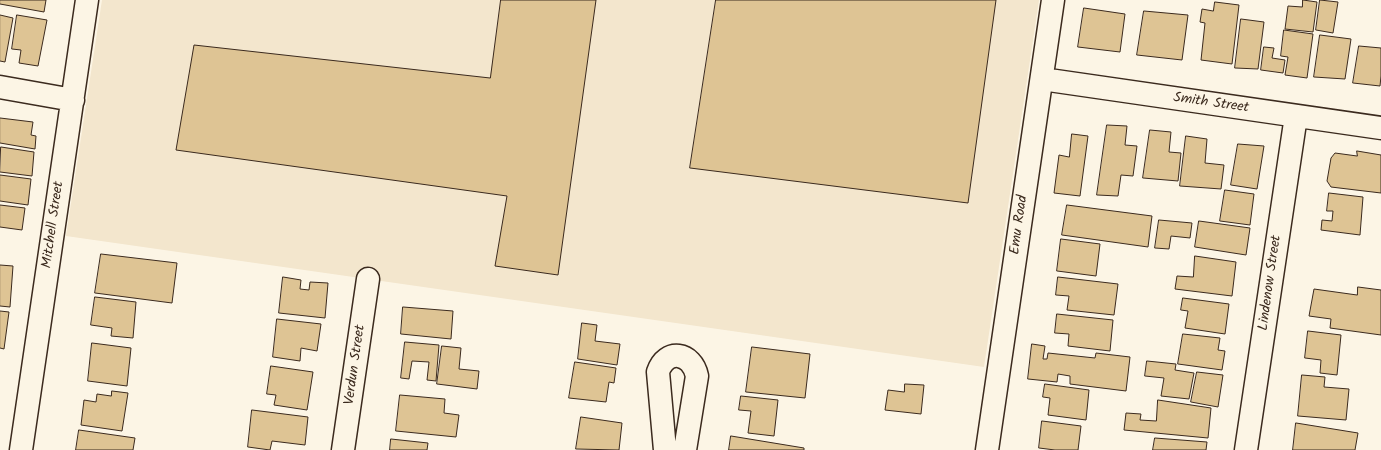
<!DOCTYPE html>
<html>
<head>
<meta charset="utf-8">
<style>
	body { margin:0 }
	canvas { display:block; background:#fcf5e5 }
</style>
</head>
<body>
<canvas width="1381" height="450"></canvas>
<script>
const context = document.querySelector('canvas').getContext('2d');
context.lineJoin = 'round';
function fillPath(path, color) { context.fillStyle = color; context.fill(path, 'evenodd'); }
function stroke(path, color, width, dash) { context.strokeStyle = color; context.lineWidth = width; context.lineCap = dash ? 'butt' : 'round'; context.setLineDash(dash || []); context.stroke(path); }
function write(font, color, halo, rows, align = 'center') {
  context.font = font + ' Kalam,sans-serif'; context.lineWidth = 3; context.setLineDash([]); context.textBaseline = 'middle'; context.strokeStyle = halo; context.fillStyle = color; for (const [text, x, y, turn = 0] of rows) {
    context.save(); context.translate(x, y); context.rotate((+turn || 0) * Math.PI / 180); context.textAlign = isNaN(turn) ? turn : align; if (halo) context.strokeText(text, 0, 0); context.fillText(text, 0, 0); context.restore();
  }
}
const built = new Path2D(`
	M102,0H1039L984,367L66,236Z`);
const building = new Path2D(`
	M0,0H46L44,12L0,4Z
	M501,0H596L558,275L495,266L507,196L176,150L194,45L490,78Z
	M716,0H996L968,203L690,168Z
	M1303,0L1317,2L1313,32L1285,29L1288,6L1302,7Z
	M1320,0L1338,2L1333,33L1316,30Z
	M1215,2L1239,5L1232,64L1201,60L1205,23L1200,22L1202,9L1213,11Z
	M1084,8L1125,14L1120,52L1078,47Z
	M1144,11L1188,15L1182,60L1137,55Z
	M0,15L13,18L5,62L0,61Z
	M17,15L47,20L38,66L19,63L21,50L12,49Z
	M1241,19L1264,22L1258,69L1235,68Z
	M1284,30L1313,34L1307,78L1285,75L1288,57L1281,56Z
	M1320,35L1351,39L1345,79L1314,77Z
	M1359,46L1381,48V76L1380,86L1353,83Z
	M1264,47L1274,48L1272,58L1285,60L1283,73L1261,70Z
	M0,118L33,122L31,135L36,136L35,149L0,143Z
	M1107,125L1127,126L1125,145L1137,146L1133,176L1121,175L1118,196L1097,195Z
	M1150,130L1171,132L1169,152L1181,153L1178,181L1143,178Z
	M1072,134L1088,136L1080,196L1054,193L1059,155L1069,157Z
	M1186,136L1207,139L1205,163L1224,165L1221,189L1180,186Z
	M1238,144L1264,146L1257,189L1231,185Z
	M1,147L34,152L32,176L0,172Z
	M1357,151L1381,155V193L1331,187L1327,181L1331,158L1335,153L1357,156Z
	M0,175L31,179L28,205L0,201Z
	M1225,190L1254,194L1250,225L1220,221Z
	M1329,193L1363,197L1360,235L1321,230L1322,220L1332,221L1333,211H1327Z
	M0,205L25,208L22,230L0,227Z
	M1067,205L1152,216L1148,247L1062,235Z
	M1159,220L1192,223L1190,238L1171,236L1169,249L1155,248Z
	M1199,221L1250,228L1246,255L1195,247Z
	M1061,239L1100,244L1096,276L1057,271Z
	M101,254L177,263L172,303L95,293Z
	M1195,256L1236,262L1232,296L1175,289L1177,276L1193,277Z
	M0,265L13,266L10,307L0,306Z
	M283,277L301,280L300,289L309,290L310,282L328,283L325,318L279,313Z
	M1058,277L1118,284L1114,315L1067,310L1069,296L1056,295Z
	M1358,287L1381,290V335L1330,328L1331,319L1309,316L1314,289L1357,295Z
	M95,297L136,302L133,338L111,336L112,328L91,325Z
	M1183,298L1229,304L1225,334L1185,328L1188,311L1181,310Z
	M403,307L453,311L451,339L401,334Z
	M0,311L9,312L4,349L0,348Z
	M1057,314L1113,320L1110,351L1068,346L1069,334L1055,333Z
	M277,319L321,324L317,351L301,348L300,361L273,357Z
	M582,323L597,325L595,341L620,344L617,365L578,359Z
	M1308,331L1341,335L1337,375L1320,373L1321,360L1305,358Z
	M1183,334L1220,338L1218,350L1225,351L1222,370L1178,364Z
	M405,342L439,345L436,381L427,380L429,362L412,361L409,379L401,378Z
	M92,343L131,348L127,386L88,381Z
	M1032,344L1045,346L1043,359H1047L1048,353L1095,358L1096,353L1130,357L1126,391L1070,384V376L1058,374L1057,382L1028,379Z
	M442,346L461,348L459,369L479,371L477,389L437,384Z
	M752,347L810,354L805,398L746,392Z
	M1147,361L1176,364L1175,370L1194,373L1189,399L1161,396L1164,378L1145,376Z
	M575,362L616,368L614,383L609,382L606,402L569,398Z
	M271,366L313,372L307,410L274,405L276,395L267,394Z
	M1197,372L1223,375L1218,407L1191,402Z
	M1302,375L1325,377L1324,387L1349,389L1346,420L1298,416Z
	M905,384L924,385L921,414L885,410L888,390L904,392Z
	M1045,384L1089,390L1086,420L1048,415L1050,398L1043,397Z
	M112,391L128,393L122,431L81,425L84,400L96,402L97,394L111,396Z
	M400,395L445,399L444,413L459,415L456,437L396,431Z
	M741,396L778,400L774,436L748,433L751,411L739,410Z
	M1158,400L1211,408L1208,438L1124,430L1126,413L1141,414L1140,420L1156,421Z
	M252,410L308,417L305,445L272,441L270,450L248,447Z
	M581,417L622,423L619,450L576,449Z
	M1042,421L1081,426L1078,450H1055L1039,448Z
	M1296,423L1358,433L1355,450H1293Z
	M79,430L135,438L133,450H76Z
	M731,436L804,448V450H729Z
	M1155,438L1207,442L1206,450H1153Z
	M391,439L428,443L427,450H390Z`);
const minor = new Path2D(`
	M1042,79L1381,128
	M0,87L73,100
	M21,450L87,0
	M343,450L368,279
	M665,450L658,372C666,348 692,352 697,376L685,450
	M987,450L1053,0
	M1246,450L1296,116`);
const streetNames = [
	["Smith Street",1211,104,8],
	["Mitchell Street",54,225,-82],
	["Emu Road",1020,225,-82],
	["Lindenow Street",1271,283,-82],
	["Verdun Street",356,365,-82]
];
fillPath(built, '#f3e6cd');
fillPath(building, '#dec494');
stroke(building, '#3b2a1e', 1);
stroke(minor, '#3b2a1e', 25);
stroke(minor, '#fcf5e5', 22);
write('14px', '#3b2a1e', '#fcf5e5', streetNames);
</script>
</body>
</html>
